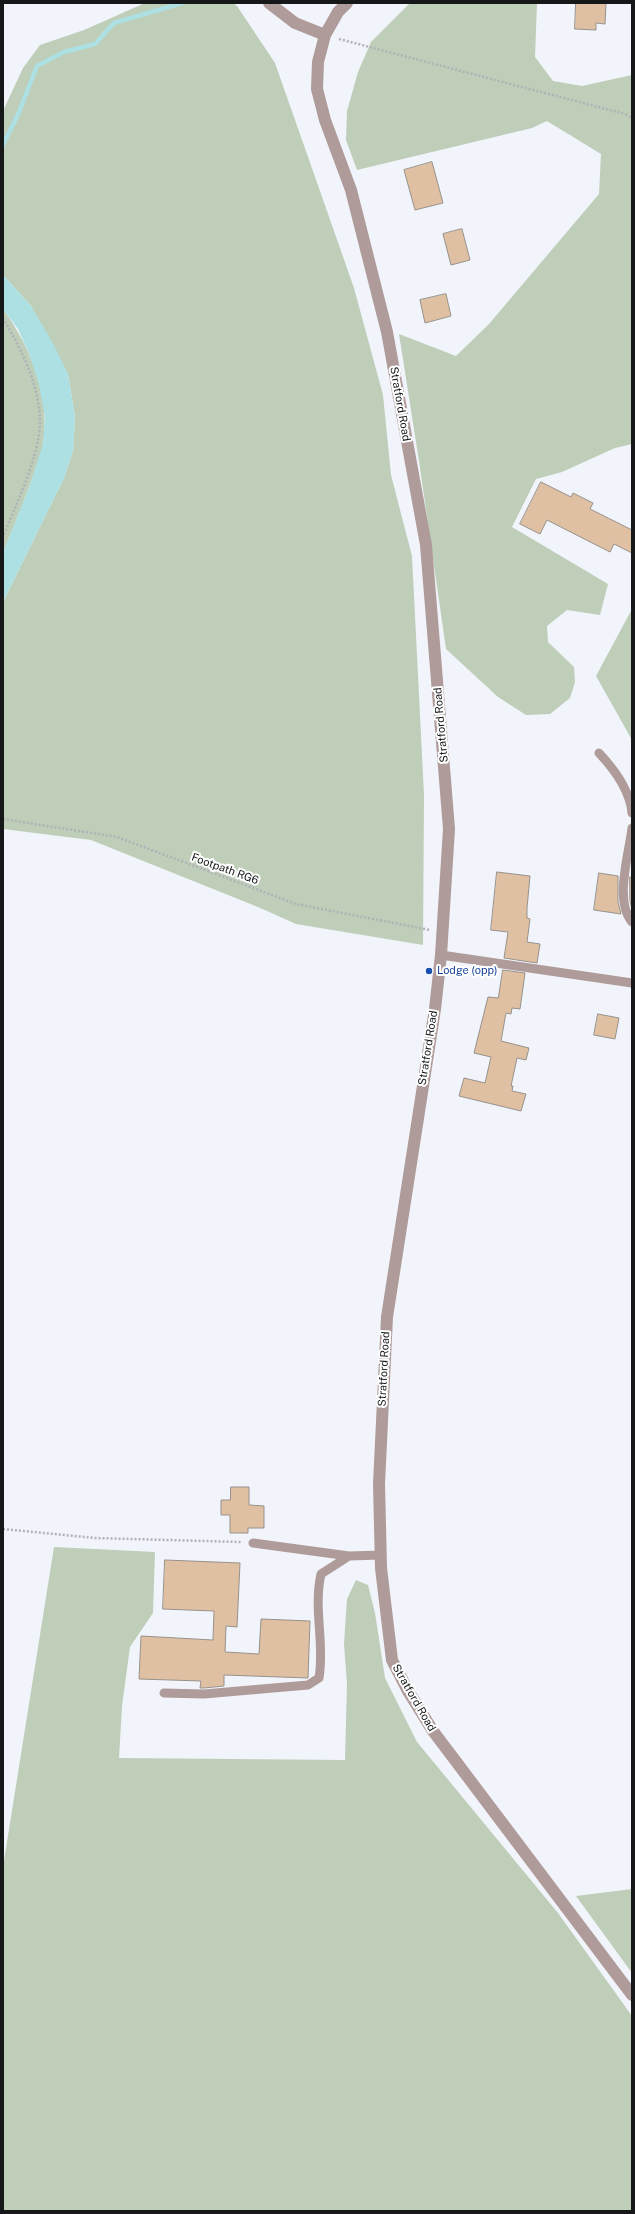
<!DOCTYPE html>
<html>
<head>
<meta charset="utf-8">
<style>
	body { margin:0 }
	#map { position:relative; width:635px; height:2214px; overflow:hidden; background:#f1f4fa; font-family:"Public Sans",sans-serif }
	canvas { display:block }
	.frame { position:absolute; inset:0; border:4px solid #161719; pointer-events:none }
</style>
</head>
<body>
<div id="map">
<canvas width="635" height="2214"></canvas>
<div class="frame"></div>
</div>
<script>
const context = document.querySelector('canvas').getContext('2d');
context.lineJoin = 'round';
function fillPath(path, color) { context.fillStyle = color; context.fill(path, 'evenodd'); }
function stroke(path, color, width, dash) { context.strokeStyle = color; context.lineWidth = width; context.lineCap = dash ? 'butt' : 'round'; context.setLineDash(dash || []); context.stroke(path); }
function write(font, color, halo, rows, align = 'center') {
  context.font = font + ' "Public Sans",sans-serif'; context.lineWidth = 4; context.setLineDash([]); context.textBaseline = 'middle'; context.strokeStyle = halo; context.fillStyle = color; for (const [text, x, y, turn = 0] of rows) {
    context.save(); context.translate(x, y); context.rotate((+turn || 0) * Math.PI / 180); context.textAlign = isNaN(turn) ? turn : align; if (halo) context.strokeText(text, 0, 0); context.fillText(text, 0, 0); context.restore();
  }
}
const green = new Path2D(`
	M145,3H233L237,6L275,63L354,288L383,395L391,475L412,556L424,795L423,945L296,924L258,907L91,840L3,829V602L64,478L73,451L75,417L68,374L31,306L3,275V111L23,68L40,45L84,30Z
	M410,3H537L535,57L553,81L582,86L632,75V444L615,448L562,472L536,479L512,527L608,584L600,615L567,610L547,626L548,642L574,667L575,682L570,698L550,714L526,715L498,697L446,649L419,461L399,334L456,356L489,324L599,194L601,154L547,121L532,128L357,170L346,140L347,111L358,72L371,42Z
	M3,309C30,346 51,397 43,444C42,452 38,461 35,470C26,498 14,525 3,553Z
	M632,609V740L596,676Z
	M54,1547L155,1552L153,1613L130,1647L122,1706L119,1758L345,1760L347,1684L344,1644L347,1599L356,1580L368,1585L375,1613L385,1678L417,1742L558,1913L632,2016V2211H3V1867Z
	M632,1889V1973L576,1896Z`);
const water = new Path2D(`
	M3,275L31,306L53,343L68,374L75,417L73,451L64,478L3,602V553L30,485L43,444L45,417L39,385L30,356L18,329L3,309Z`);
const stream = new Path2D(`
	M3,145L19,112L37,66L64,52L95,44L114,23L182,3`);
const building = new Path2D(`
	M576,3H606L605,24L596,23V30L575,29Z
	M432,162L443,203L415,210L404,170Z
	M462,229L470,260L451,265L443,234Z
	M446,294L451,316L425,323L420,300Z
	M541,482L571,497L573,493L593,503L590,509L632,530V553L614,544L610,552L547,520L540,534L520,524Z
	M497,872L530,876L527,908V918L530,919L527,942L540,944L537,963L504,958L508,932L491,930Z
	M599,873L618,876V902L621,914L594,910Z
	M630,877H632V909L630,901Z
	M503,970L525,973L520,1009L512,1008L511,1014L506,1013L501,1041L529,1048L526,1060L517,1058L511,1086H513L512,1091L526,1094L521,1111L459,1096L464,1078L485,1083L491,1057L474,1053L488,997L498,998Z
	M598,1014L619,1018L615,1039L594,1035Z
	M231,1487H249V1505L264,1506V1528H248V1533H230V1515H221V1500H230Z
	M165,1560L240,1563L237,1627L226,1626L225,1652L259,1654L261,1619L310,1621L308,1678L224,1675V1686L204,1688H200L201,1681L139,1679L141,1636L213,1640L214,1611L163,1609Z`);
const path = new Path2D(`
	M339,39L625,114L632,118
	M3,318C21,349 39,383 40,421C40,456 16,504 3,537
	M3,819L117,837L296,904L430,930
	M3,1529L95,1538L241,1542`);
const lane = new Path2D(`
	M599,753C614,769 630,790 632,813
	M632,828C629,854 614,901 632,922
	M441,955L632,983
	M253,1543L349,1556
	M164,1693L204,1694L308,1685L319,1678C325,1643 313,1610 321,1574L349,1556L381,1555`);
const street = new Path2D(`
	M269,3L295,23L325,35
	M347,3L338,12L325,35L318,62L317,89L325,120L351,190L387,332L426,545L449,829L441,955L435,1009L387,1317L379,1484L381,1568L392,1660L408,1691L433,1731L632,1995`);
const markers = [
	[429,971,4,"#1a4fb4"]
];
const streetNames = [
	["Stratford Road",400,404,80],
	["Stratford Road",441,725,-95],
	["Footpath RG6",225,869,20],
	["Stratford Road",428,1048,-81],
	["Stratford Road",384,1369,-87],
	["Stratford Road",414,1698,60]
];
const transitNames = [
	["Lodge (opp)",437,971]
];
fillPath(green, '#beceb9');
fillPath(water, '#ace0e3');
stroke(stream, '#ace0e3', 4.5);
fillPath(building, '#e0c0a2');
stroke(building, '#96918c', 1);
stroke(path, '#afb2b6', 2.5, [2, 2]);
stroke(lane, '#af9b99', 9);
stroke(street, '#af9b99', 12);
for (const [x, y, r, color] of markers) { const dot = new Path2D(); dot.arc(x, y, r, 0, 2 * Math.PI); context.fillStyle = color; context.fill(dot); stroke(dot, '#fff', 1.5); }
write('11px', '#161719', '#fff', streetNames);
write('11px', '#164399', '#fff', transitNames, 'left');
</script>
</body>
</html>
